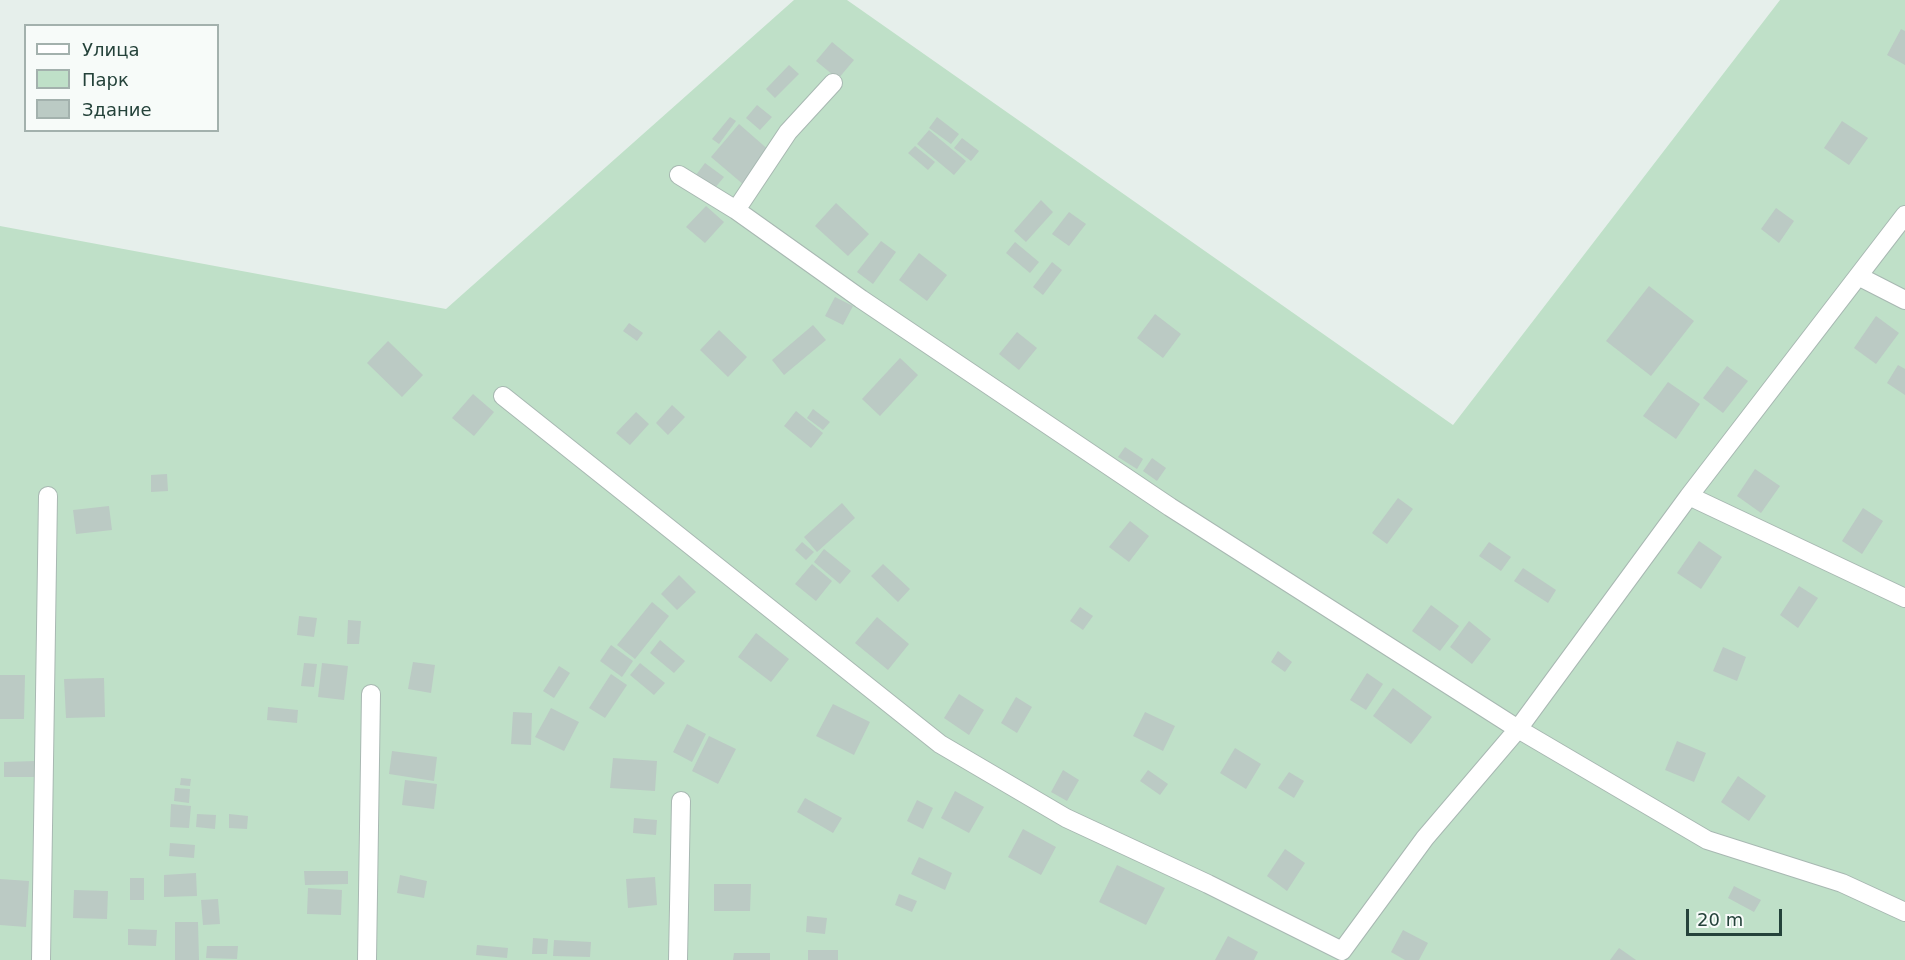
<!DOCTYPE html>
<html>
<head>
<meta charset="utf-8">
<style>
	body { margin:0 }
	#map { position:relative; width:1905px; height:960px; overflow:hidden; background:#e6efeb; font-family:"DejaVu Sans",sans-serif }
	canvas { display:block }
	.legend { position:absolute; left:24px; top:24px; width:195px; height:108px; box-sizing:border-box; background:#f7fbf9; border:2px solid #a3b1ad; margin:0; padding:8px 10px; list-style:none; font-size:18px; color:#24423a }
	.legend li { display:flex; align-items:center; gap:12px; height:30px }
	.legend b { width:30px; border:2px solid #a3b1ad }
	.scale { position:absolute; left:1686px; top:909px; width:96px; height:27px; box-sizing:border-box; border:3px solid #24423a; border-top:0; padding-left:8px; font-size:18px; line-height:21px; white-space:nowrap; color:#24423a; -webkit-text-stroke:4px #f7fbf9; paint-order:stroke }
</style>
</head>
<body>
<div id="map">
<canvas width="1905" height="960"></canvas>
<ul class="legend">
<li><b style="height:8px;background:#fff"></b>Улица</li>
<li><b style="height:16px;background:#bfe0c8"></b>Парк</li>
<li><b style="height:16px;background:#bbcac4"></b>Здание</li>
</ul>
<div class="scale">20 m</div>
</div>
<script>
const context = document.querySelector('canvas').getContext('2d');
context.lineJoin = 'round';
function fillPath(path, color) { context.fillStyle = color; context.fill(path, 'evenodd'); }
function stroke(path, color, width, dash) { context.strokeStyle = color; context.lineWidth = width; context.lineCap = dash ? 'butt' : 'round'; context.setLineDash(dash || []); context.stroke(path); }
const green = new Path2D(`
	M794,0H847L1453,425L1780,0H1905V960H0V226L446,309Z`);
const building = new Path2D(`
	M1901,29L1905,31V65L1887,55Z
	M832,42L854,60L838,79L816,61Z
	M789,65L799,74L775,98L766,89Z
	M757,105L772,117L760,130L746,118Z
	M730,117L736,121L719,144L712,139Z
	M937,117L959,134L951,144L929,128Z
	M1842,121L1868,138L1849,165L1824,148Z
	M739,124L771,152L744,185L711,157Z
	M929,130L966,161L954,175L917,144Z
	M962,138L979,151L971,161L954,148Z
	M915,146L935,162L928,170L908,153Z
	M705,163L724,177L714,189L696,175Z
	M1041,200L1053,212L1026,242L1014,231Z
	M836,203L869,234L848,256L815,226Z
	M706,206L724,222L705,243L686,227Z
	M1776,208L1794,221L1779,243L1761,229Z
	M1069,212L1086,224L1069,246L1052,234Z
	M881,241L896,252L873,284L857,272Z
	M1015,242L1039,262L1030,273L1006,253Z
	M919,253L947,275L927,301L899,280Z
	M1052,262L1062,270L1043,295L1033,287Z
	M1649,286L1694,321L1651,376L1606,341Z
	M835,297L853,306L843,325L825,316Z
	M1155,314L1181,334L1163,358L1137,338Z
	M1876,316L1899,333L1876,364L1854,348Z
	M629,323L643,333L637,341L623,331Z
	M813,325L826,340L784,375L772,360Z
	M719,330L747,357L728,377L700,350Z
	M1017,332L1037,348L1019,370L999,354Z
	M388,341L423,375L402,397L367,363Z
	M900,358L918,375L880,416L862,399Z
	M1898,365L1905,369V395L1887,383Z
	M1727,366L1748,381L1723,413L1703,398Z
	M1668,382L1700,404L1676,439L1643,416Z
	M473,394L494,412L474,436L452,418Z
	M672,405L685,417L668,435L656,423Z
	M813,409L830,422L823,430L807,418Z
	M796,411L823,433L811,448L784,426Z
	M636,412L649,424L630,445L616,433Z
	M1125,447L1143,459L1137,469L1118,457Z
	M1152,458L1166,468L1157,481L1143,471Z
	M1755,469L1780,486L1761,513L1737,496Z
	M167,474L168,491L151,492V475Z
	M1398,498L1413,509L1387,544L1372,533Z
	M842,503L855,518L817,552L804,537Z
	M109,506L112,530L76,534L73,510Z
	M1863,508L1883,521L1862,554L1842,541Z
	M1130,521L1149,536L1129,562L1109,547Z
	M1699,541L1722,557L1701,589L1677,573Z
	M802,542L814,552L806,560L795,550Z
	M1489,542L1511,557L1501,571L1479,556Z
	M824,549L851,571L840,584L814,562Z
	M812,564L832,581L816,601L795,584Z
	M883,564L910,589L898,602L871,576Z
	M1523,568L1556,590L1548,603L1514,581Z
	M679,575L696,592L677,610L661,594Z
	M1799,586L1818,598L1798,628L1780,615Z
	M652,602L669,616L635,659L617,645Z
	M1431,605L1459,626L1440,651L1412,631Z
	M1080,607L1093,616L1083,630L1070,621Z
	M299,616L317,618L314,637L297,635Z
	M877,617L909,644L888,670L855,643Z
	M348,620L361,621L359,644H347Z
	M1469,621L1491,639L1472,664L1450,647Z
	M756,633L789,659L771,682L738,657Z
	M660,640L685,661L674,673L650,653Z
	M611,645L633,661L622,677L600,661Z
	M1723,647L1746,657L1737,681L1713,671Z
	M1278,651L1292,662L1285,672L1271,662Z
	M413,662L435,665L431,693L408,689Z
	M304,663L317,664L314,687L301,686Z
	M322,663L348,666L344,700L318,697Z
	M640,663L665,683L654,695L630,675Z
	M559,666L570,673L554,698L543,691Z
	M1367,673L1383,684L1366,710L1350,700Z
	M611,674L627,685L605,718L589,708Z
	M0,675H25L24,719H0Z
	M104,678L105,717L66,718L64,679Z
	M1393,688L1432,717L1411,744L1373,716Z
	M959,694L984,710L969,735L944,718Z
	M1016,697L1032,707L1017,733L1001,723Z
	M833,704L870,722L854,755L816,736Z
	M268,707L298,710L297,723L267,720Z
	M551,708L579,722L564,751L535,737Z
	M513,712L532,713L531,745L511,744Z
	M1145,712L1175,726L1163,751L1133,736Z
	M687,724L706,734L692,762L673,752Z
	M709,736L736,749L718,784L692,771Z
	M1677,741L1706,753L1694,782L1665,770Z
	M1235,748L1261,764L1246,789L1220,773Z
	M392,751L437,757L434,781L389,774Z
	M613,758L657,761L655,791L610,788Z
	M35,761L36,777H4V762Z
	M1063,770L1079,780L1067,801L1051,792Z
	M1148,770L1168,784L1160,795L1140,781Z
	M1289,772L1304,781L1294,798L1278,788Z
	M1738,776L1766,796L1749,821L1721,802Z
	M181,778L191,779L190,786L180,785Z
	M405,780L437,784L434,809L402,805Z
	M175,788L190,789L189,803L174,801Z
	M955,791L984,807L969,833L941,818Z
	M805,798L842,818L833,833L797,812Z
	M917,800L933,808L923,829L907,821Z
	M171,804L191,806L189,828L170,827Z
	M197,814L216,815L215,829L196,827Z
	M229,814L248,816L247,829L229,828Z
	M634,818L657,820L656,835L633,833Z
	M1023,829L1056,847L1041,875L1008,857Z
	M170,843L195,845L194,858L169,856Z
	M1285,849L1305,863L1287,891L1267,876Z
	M919,857L952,873L945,890L911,874Z
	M1117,865L1165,888L1146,925L1099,902Z
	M304,871H348V884L305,885Z
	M196,873L197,896L164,897V875Z
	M400,875L427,881L424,898L397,893Z
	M655,877L657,905L628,908L626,879Z
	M130,878H144V900H130Z
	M0,879L29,881L26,927L0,925Z
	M714,884H751L750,911H714Z
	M1734,886L1761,900L1754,912L1728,898Z
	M308,888L342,890L341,915L307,914Z
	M74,890L108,891L107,919L73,918Z
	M899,894L917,901L912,912L895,905Z
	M218,899L220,924L203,925L201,900Z
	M807,916L827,918L825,934L806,932Z
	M175,922H198L199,960H175Z
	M128,929L157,930L156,946L128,945Z
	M1403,930L1428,943L1419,960H1405L1391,952Z
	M1228,936L1258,952L1254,960H1215Z
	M533,938L548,939L547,954H532Z
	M554,940L591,942L590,957L553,956Z
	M477,945L508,948L507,958L476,955Z
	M207,946H238L237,959L206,958Z
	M1619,948L1636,960H1610Z
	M808,950H838V960H808Z
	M734,953H770V960H733Z`);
const minor = new Path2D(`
	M679,175L736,210L861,299L1170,507L1518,729L1707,840L1842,883L1905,912
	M736,210L788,132L833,83
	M1858,276L1905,300
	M503,396L940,744L1066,818L1208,884L1342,951L1425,838L1518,729L1689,496L1905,215
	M1689,496L1905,598
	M41,960L48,496
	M367,960L371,694
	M678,960L681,801`);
fillPath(green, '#bfe0c8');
fillPath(building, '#bbcac4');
stroke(minor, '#a8b8b2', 20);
stroke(minor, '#fff', 18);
</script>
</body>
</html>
